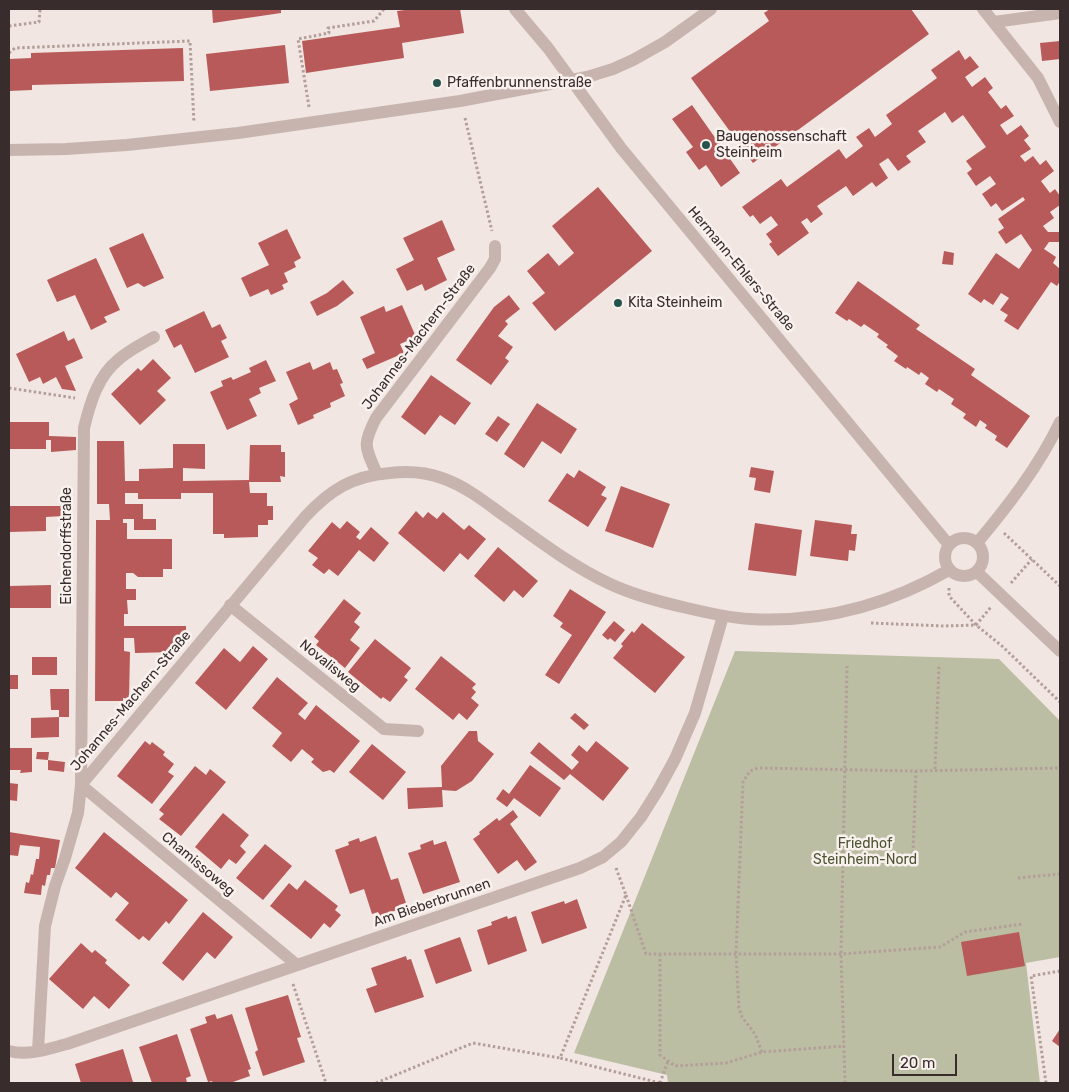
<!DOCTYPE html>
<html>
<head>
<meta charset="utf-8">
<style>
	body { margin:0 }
	#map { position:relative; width:1069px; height:1092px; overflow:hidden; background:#f1e6e2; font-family:Rubik,sans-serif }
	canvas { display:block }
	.frame { position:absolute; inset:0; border:10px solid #382d2c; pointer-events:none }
	.scale { position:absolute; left:892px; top:1054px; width:65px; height:22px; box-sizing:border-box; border:2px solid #382d2c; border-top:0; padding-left:6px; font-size:15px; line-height:18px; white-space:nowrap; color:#382d2c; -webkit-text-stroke:4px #f9f1ee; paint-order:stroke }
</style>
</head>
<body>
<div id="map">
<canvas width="1069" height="1092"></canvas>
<div class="frame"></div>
<div class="scale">20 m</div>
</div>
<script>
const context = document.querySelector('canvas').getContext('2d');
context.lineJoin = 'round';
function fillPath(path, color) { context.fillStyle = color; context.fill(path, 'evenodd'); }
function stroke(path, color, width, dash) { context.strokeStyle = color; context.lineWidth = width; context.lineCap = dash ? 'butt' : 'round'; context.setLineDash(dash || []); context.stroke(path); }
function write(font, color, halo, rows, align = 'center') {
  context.font = font + ' Rubik,sans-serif'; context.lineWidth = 5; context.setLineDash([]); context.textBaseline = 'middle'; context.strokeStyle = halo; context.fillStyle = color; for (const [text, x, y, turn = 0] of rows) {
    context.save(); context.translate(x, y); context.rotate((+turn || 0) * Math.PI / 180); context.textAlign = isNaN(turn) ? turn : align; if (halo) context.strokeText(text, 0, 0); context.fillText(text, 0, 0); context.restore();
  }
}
const green = new Path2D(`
	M735,651L999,659L1060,721V957L1026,963L1040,1083H762V1082L668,1083L667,1075L574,1053Z`);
const building = new Path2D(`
	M212,9H281V13L213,23Z
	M413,9H460L464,33L402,43L404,58L306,73L302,41L400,27L397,11Z
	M770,9H911L929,34L753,163L691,78L769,21L764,13Z
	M1060,41V59L1042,61L1040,43Z
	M285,45L289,83L210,91L206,54Z
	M183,48L184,81L32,85V90L9,91V59L31,58V53Z
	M959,50L965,60L970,56L979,67L965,77L972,87L985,77L993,88L988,92L1001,109L1006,105L1014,116L1000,125L1007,135L1021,125L1029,136L1024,140L1031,149L1020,156L1025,162L1033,156L1040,165L1046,160L1054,171L1041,181L1050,193L1055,189L1060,196V205L1050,212L1054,218L1043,226L1048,232H1060V242H1049L1044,249L1056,257L1053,263L1060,269V281L1057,286L1051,282L1018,330L1004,321L1008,315L1000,310L1009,298L1001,293L993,305L984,299L981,303L968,294L996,253L1019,269L1032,250L1021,234L1006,244L998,232L1004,228L998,219L1025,200L1023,197L1002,211L996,203L991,207L982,194L996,184L990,176L976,186L967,173L972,169L966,161L986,147L963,115L952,123L945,112L918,131L926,142L906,156L911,162L898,171L888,158L879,164L888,178L876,187L872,182L853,196L846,186L817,206L823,214L811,223L807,218L801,222L809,233L778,256L769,244L772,242L766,234L778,225L771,216L760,224L753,215L750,217L742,207L781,179L787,187L839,149L846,159L863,146L856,137L869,128L875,137L892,124L886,115L937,78L931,70Z
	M692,105L740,173L721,187L706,165L699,170L686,152L693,147L672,119Z
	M598,187L652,251L555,331L532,303L545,293L527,271L548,253L559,266L574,253L552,226Z
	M442,220L455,250L437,258L447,280L425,291L422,284L407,291L396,269L414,260L403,238Z
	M287,229L301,258L294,262L296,267L284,273L288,282L282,285L284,289L271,295L268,289L250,297L241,278L269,265L258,243Z
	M143,233L164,278L144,287L138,283L127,288L109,248Z
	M944,251L954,253L953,265L942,264Z
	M96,258L120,310L104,317L107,322L91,330L75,295L57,302L47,280Z
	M343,280L354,293L337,306L317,316L310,302L327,293Z
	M858,281L920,325L916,329L975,369L971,375L1030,416L1007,448L995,440L997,436L985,428L987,425L980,420L976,427L963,418L966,414L951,404L954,399L939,389L937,392L925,384L929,378L921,372L919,375L907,367L906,369L894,361L898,356L886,347L888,345L877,337L879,334L864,324L861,327L849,319L847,321L835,313Z
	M509,295L520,309L505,321L508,324L498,336L513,347L505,358L509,361L491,385L456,360L494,307Z
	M402,305L416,337L400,344L404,353L367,369L362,359L375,353L360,317L384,306L386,312Z
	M204,311L212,328L220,324L227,338L221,341L229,357L195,373L181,344L174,348L165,330Z
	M64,331L68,341L74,338L83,358L65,366L76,391L62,389L56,377L43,384L40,377L29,382L16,354Z
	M153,359L171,378L157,391L166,400L140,425L111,394L138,368L141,371Z
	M266,360L276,381L259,388L261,393L249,399L257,416L227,430L210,392L223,386L221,381L231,377L233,380L251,372L249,368Z
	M310,362L313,370L330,362L333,370L337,369L343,383L340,384L345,396L330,403L331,407L313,415L314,418L298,425L289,404L298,399L286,372Z
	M431,375L471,403L455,425L440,415L425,435L401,417Z
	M537,403L577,429L561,454L542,441L524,468L504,454Z
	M498,416L510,424L497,442L485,434Z
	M9,422H49V436L76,437V450L51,452V440H46V449H9Z
	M97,441H124L125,481H139V469L173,468V444H205V469L183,468V481L249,480L250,445H281V452H285V477L280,476L281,482H249L250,493H267V506H273V520H268V525H258V537L224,538V534H213V493H181V499H138V493H125V504H143V519H156V530H134V519H123V523H127V539H172V569H163V577H138L133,573H126V589H136V600H127L128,614H124V626H186V638H176V652L135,653L134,638H124V651L130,652L129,699L123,698V701H95L96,520H110L109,504H97Z
	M751,467L774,471L770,493L754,490L756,478L749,477Z
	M579,470L606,487L601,495L607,498L588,527L548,501L567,473L574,478Z
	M621,486L670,504L653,548L605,531Z
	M9,506H63V516L46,517V531L9,532Z
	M416,511L423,518L428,512L437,519L443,512L464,530L469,525L486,539L468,560L460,553L444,572L398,533Z
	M815,520L852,525L851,534H857L855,551L849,550L848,561L810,556Z
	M347,521L360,532L356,537L360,540L371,527L389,543L374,562L359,550L338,576L329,569L324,574L312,565L318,558L308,551L332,522L340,529Z
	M755,523L802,530L796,576L748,570Z
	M498,547L538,581L523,598L514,590L504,602L474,576Z
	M51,585V608H9V586Z
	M570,589L606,612L559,684L545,675L572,635L560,627L563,623L553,616Z
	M344,599L361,613L354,622L360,627L350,640L360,648L345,668L316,645L319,641L314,637Z
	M614,621L625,630L615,642L610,638L608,640L602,635Z
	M642,623L685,657L655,693L613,658L623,646L621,644L632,631L634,633Z
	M375,639L411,668L404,677L408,680L390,702L383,697L381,699L348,672Z
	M253,646L268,659L226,710L195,683L224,648L240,662Z
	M441,656L476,684L472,688L476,692L471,698L479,705L467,720L459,713L453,720L415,689Z
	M32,657H57V675H32Z
	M9,675H18V689H9Z
	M277,677L308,703L298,714L305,720L316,705L360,741L334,773L330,770L323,772L311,762L314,759L302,749L291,762L272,746L282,733L252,708Z
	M50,689H69V717H59V710H51Z
	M575,713L589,725L584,730L570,718Z
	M59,717V737L31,738V718Z
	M469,731H477L478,741L494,754L472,781L456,791L442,790L443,807L408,809L407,788L442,787L441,766Z
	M145,741L150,745L152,742L165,752L163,755L174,764L168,772L174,776L152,804L117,776Z
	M596,741L629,768L603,801L570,774L564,780L530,753L539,742L572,770L579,762L571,755L579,745L587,752Z
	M372,744L406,772L383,800L349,772Z
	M9,748H32V772L20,773L21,770H9Z
	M37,752H49L48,760L65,762L64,772L48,770V760L36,759Z
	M530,765L561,788L540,817L514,798L507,807L496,799L503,789L509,794Z
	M195,766L206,775L210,769L226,782L181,836L159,819L164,814L159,810Z
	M9,783L18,784L17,801L9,800Z
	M513,810L518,817L510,824L537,862L525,871L517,860L498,874L473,839L480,834L479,832L497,818L499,821Z
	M223,813L249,835L240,846L246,852L236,864L229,859L221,869L195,847Z
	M9,832L60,840L55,868H51L50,875H47L45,886L42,885L41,895L24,893L26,882L29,883L31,874L33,875L36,859H39L40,847L20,845L18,856L9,855Z
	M104,832L188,900L169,924L166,921L149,941L143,936L139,940L115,920L129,903L116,892L111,898L75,868Z
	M376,836L391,880L398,878L406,903L399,905L400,909L380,916L378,912L372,914L364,889L350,894L335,850L349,845L348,842L359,838L360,842Z
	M433,840L434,845L446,841L460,882L423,894L408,853L421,849L420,845Z
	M265,844L292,866L263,900L236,878Z
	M305,880L338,906L335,910L341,915L330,928L324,923L311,939L270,906L289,883L297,890Z
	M577,899L587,928L542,944L531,912L564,901L565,904Z
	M203,912L233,937L215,959L207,952L183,981L162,963Z
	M507,916L508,919L516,916L527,951L488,965L477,930L492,925L491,922Z
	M1019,932L1025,966L967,976L961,942Z
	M460,937L472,971L436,984L424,950Z
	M81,943L92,953L95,950L107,960L105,963L130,985L109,1009L94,996L83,1009L49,979Z
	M406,956L407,960L411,959L424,997L375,1013L366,989L377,985L371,968Z
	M288,995L301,1037L297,1038L305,1062L263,1076L255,1052L258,1050L245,1008Z
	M215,1014L217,1019L232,1014L251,1069L248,1070L250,1076L230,1083H213L212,1081L208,1082L190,1029L207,1023L205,1017Z
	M1060,1029V1047L1052,1041Z
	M177,1034L191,1076L186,1078L187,1083H152L139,1047Z
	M123,1049L133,1082L81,1083L75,1064Z`);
const path = new Path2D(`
	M9,26L39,22L40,9
	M9,53L15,48L190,41L194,123
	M309,107L298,39L329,33L328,28L374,21L384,9
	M465,118L492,231
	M9,388L75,398
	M1004,533L1060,586
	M1011,583L1032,559
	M949,588V596L976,625L1002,646L1060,702
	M871,623L944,626L976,625L991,607
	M935,769L939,666
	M913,853L916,771
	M616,868L626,895L560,1058L660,1083
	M1018,878L1060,874
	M626,895L646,954H841L940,947L965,932L1023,924
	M660,954V1055L675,1066L726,1063L762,1052L844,1046
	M293,984L326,1083
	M762,1052L755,1034L742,1017L739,1008L736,954L743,782L750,771L758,768L916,771L1060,768
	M376,1083L473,1043L560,1058
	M660,1083L668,1061
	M845,1083L841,954L847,666
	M1046,1083L1031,976L1060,971`);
const minor = new Path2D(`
	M515,9L548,48L621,148L949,545
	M983,9L1038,78L1060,122
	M994,22L1060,13
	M9,150L66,149L127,145L238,133L460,101L587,77L613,69L633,60L665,42L711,9
	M377,474C365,447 362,445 376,418L490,268L495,259V246
	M945 557a19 19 0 1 1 38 0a19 19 0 1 1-38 0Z
	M977,543C1008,506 1039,466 1060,422
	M977,572L1060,651
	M230,605L384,729L418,731
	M81,785L305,517C330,490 352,476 390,473C407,471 425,472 442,478C465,486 484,501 503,515C537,539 570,565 608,583C633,595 660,602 687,608C708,613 729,618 750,619C821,623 888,605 949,570
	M81,785L297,965
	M9,1051C28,1056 48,1049 67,1044L580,868L603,857L621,842L641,817L658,790L675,759L695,713L723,616
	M38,1051L45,926L55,886L65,858L78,813L81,785L84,428C90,403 98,376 118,360C129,350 142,344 154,337`);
const markers = [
	[437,83,5,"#26544d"],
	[706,145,5,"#26544d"],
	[618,303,5,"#26544d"]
];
const poiNames = [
	["Pfaffenbrunnenstraße",447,83],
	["Baugenossenschaft",716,137],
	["Steinheim",716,153],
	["Kita Steinheim",628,303]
];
const streetNames = [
	["Hermann-Ehlers-Straße",741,269,50],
	["Johannes-Machern-Straße",419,337,-53],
	["Eichendorffstraße",67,546,-90],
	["Novalisweg",330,666,39],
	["Johannes-Machern-Straße",131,701,-50],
	["Chamissoweg",198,864,40],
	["Am Bieberbrunnen",432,903,-19]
];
const parkNames = [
	["Friedhof",865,844],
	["Steinheim-Nord",865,860]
];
fillPath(green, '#bbbea3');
fillPath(building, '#b85a59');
stroke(path, '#b49e99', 3, [2.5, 2.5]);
stroke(minor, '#c8b4ae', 12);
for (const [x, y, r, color] of markers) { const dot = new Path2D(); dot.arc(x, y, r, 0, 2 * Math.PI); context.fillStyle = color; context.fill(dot); stroke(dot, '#f9f1ee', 2); }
write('14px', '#382d2c', '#f9f1ee', poiNames, 'left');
write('14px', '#382d2c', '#f9f1ee', streetNames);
write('14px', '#4e5332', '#f9f1ee', parkNames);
</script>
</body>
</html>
